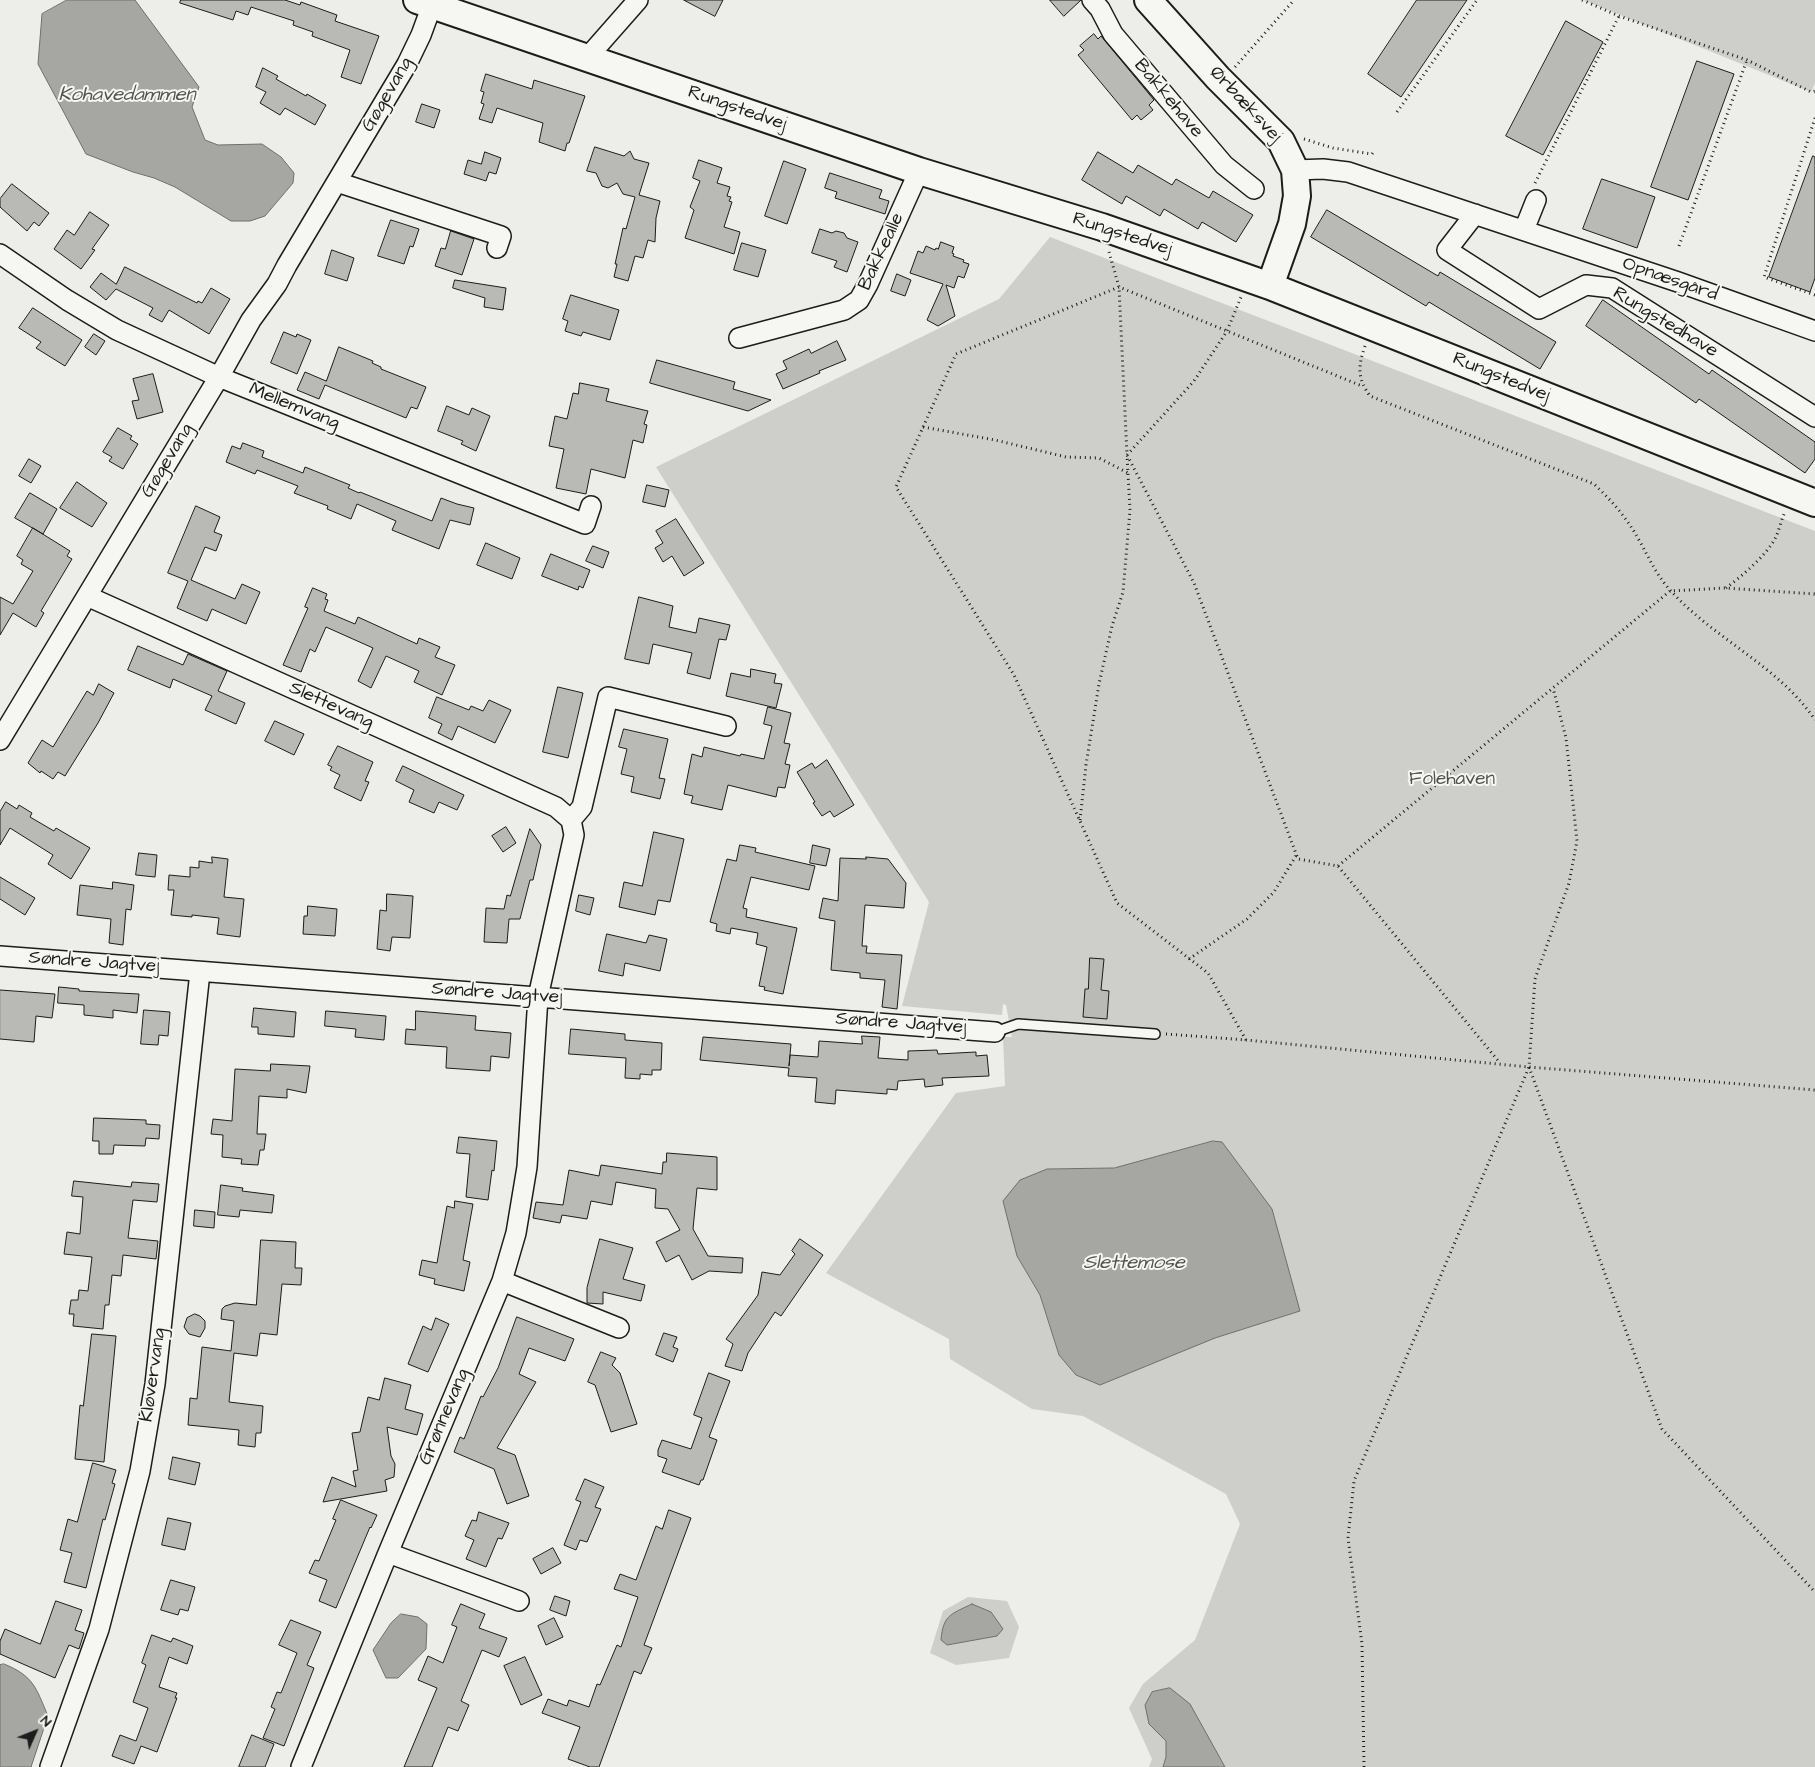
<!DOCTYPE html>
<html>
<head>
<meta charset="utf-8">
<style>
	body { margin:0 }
	#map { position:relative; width:1815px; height:1767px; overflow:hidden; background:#edede9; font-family:"Architects Daughter",sans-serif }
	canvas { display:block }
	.north { position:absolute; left:10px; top:1707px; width:50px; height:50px; -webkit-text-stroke:4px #f6f6f2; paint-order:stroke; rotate:46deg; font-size:14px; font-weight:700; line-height:20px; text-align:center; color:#1c1c1c }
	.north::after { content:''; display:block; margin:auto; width:18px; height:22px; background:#1c1c1c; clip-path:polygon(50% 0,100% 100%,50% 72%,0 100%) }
</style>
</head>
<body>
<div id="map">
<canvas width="1815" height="1767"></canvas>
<div class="north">N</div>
</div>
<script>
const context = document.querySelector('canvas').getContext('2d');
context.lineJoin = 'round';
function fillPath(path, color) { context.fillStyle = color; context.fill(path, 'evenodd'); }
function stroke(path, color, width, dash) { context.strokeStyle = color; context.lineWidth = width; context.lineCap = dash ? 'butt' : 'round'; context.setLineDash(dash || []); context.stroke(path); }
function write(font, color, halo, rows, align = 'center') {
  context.font = font + ' "Architects Daughter",sans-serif'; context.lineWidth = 4; context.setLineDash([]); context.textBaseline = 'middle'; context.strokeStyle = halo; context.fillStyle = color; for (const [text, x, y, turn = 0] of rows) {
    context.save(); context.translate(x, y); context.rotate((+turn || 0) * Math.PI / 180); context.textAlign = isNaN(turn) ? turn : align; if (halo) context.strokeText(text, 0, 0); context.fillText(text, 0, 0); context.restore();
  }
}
const green = new Path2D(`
	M1583,0H1815V83L1811,92Z
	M1050,237L1815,531V1767H1149L1152,1759L1129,1708L1143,1684L1195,1640L1240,1524L1226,1494L1083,1416L1032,1409L950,1359L949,1339L826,1273L956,1093L1005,1086L1003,1037H1012L1006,1005L1003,1004L1002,1015L902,1006L929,902L656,467L999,299ZM1213,1141L1300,1311L1215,1338L1059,1355L1040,1295L1017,1256L1047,1169L1114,1168Z
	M968,1597L1007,1601L1019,1627L1009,1658L956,1665L930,1653L943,1611Z`);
const water = new Path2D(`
	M67,0H135L199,87L192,107L205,140L218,145L262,144L281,157L294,173L293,183L265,216L250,221H231L175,187L154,178L133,172L86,154L38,64L42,14Z
	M1213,1141L1222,1142L1272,1209L1300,1311L1215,1338L1100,1385L1076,1375L1059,1355L1040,1295L1017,1256L1003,1201L1020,1180L1047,1169L1114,1168Z
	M972,1604L991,1612L1003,1629L997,1636L947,1645L941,1640C943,1615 951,1614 972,1604Z
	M401,1614L418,1617L427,1624L426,1649L398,1678H386L373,1650L391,1623Z
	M4,1664C34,1676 36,1688 48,1716L31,1767H0V1665Z
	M1170,1688L1190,1704L1225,1767H1163L1166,1757V1741L1149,1724L1145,1705L1152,1692Z`);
const building = new Path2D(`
	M181,0H285L300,5L301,2L337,15L335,21L379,36L361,84L341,77L350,50L312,36L313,32L293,25L294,21L251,7L248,15L236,11L233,20L180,3Z
	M684,0H723L715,16Z
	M1050,0H1081L1064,16Z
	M1417,0H1467L1401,97L1368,74Z
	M1566,21L1603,42L1543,155L1506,136Z
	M1094,34L1098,39L1101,36L1154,100L1149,105L1153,110L1141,120L1137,115L1132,120L1078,55L1084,50L1080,46Z
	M1697,61L1734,74L1688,200L1651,187Z
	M263,68L278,76L276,79L306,96L307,94L326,105L315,125L285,108L280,115L260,103L266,92L256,87Z
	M486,74L532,89L534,80L585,96L569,143H567L565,151L539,142L543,123L497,108L492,123L479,119L484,104L481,103L484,92L481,91Z
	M422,104L440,110L434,128L416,122Z
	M595,147L624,156L630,151L634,159L649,163L639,195L660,201L656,218L655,242L648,240L643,258L635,256L628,281L614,277L617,264H615L623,228L626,229L635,197L623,194L617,183L608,188L602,186L596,173L587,171Z
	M485,152L501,158L496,174L489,172L486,181L464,174L468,160L481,164Z
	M1098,152L1133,173L1138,165L1172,185L1176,179L1209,198L1213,191L1253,215L1236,242L1202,222L1198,229L1164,209L1160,216L1126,196L1122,204L1082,180Z
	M1813,156L1815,157V278L1810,292L1769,277Z
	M699,160L722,168L717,183L730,187L727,196L731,197L729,201L732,202L724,227L740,232L734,254L685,238L694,210L690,207L700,181L693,178Z
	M784,161L806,169L787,224L765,216Z
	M830,173L882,190L879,198L889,201L885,214L835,198L837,192L825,188Z
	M1602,179L1655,197L1637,248L1583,229Z
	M12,184L49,213L39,226L34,222L27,231L0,207V199Z
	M1327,210L1438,276L1440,272L1556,342L1540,369L1429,302L1426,306L1311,237Z
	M90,212L109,225L92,249L95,250L81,269L54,249L67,230L74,235Z
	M391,220L419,229L413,247L410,246L404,264L378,256Z
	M820,229L832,233L836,231L844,233L847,238L858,242L847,272L834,267L837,261L812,253Z
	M451,231L474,239L462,275L435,266L441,248L445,249Z
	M941,242L954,247L952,253L954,254L953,256L964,260L963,262L969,264L964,278L958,276L954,288L946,285L955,316L938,326L927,320L943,284L910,273L918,251L923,253L926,246L935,250L936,248L938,249Z
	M742,243L766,250L758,277L734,270Z
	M332,250L354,258L347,281L325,274Z
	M125,267L197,303L198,301L202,303L211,288L230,299L209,334L169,310L162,322L149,315L153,308L116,289L106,300L90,287L101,273L116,284Z
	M897,274L911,280L905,296L891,291Z
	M455,280L506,288L503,310L484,307L485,298L453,288Z
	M571,295L619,310L610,340L583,332L581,336L565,331L568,321L563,319Z
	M1603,300L1709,374L1712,370L1815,442V459L1805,473L1699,399L1696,403L1586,326Z
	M33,308L82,340L65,366L36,348L41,342L19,328Z
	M284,332L296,337L297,334L311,340L297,374L271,363Z
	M94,334L105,341L96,355L85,347Z
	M837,341L846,360L819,371L820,373L783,389L776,374L787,369L783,361L809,349L811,353Z
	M339,347L373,361L372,363L381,367V369L426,387L417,409L411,407L406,418L325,385L319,399L297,390L305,372L326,381Z
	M657,360L735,382L733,389L771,400L748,411L650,383Z
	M153,374L163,412L137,419L132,401L139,400L133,379Z
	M580,383L609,389L606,401L648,411L644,424L647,425L643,443L633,440L625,478L591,469L586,494L556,488L564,449L549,446L555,416L567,419L573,393L578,394Z
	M447,406L469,415L472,408L490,416L476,451L461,444L463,441L438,431Z
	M118,428L132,436L130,439L138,444L123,469L109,461L112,457L103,452Z
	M243,443L264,451L262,457L303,473L305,467L350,485L348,488L359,493L360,492L432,521L441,498L457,504L474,508L470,525L450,520L439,549L392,530L396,521L357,504L351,519L327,509L328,506L294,493L298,486L257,470L255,474L226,462L232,446L240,449Z
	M29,459L41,466L31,483L19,476Z
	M77,482L107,503L92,527L60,508Z
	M647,485L669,490L665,507L643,502Z
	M30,493L57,509L43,534L15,518Z
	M196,506L220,517L214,532L222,535L216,551L205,547L191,580L235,599L242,584L260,592L246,624L212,609L207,621L177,608L188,581L168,573Z
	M676,519L704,563L684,576L672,556L663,562L655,548L663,543L656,531Z
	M33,528L70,551L67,556L72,559L41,611L44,613L36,627L13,613L0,635V597L13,604L33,571L21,564L23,560L17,556Z
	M486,543L520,558L512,579L477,565Z
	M593,546L609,552L603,568L586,561Z
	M551,554L590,570L583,588L579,586L578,590L542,576Z
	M313,588L327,594L325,599L328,600L324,611L355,624L358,617L417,644L419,638L440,647L435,657L455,665L442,695L414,682L419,671L386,656L371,688L358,681L373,648L326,627L315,652L310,649L301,672L283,665L308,608L305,607Z
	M639,597L673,606L669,627L696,633L699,618L730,625L726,640L719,639L710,679L687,673L692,653L653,644L649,664L625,659Z
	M138,646L183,665L188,654L227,671L218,691L245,703L236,724L205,710L212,696L173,679L170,688L128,670Z
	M751,669L776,674L774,683L782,684L776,708L726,696L731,673L750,677Z
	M99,684L114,693L98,723L65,776L58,772L53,779L41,771L40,773L28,763L42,740L53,747L87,691L93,695Z
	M558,687L583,693L568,758L543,752Z
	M437,697L469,710L471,706L483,711L489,700L511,710L495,743L458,726L452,740L438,733L442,724L429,718Z
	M768,707L791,713L784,743L790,744L785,764L790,765L785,788L778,787L776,797L728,785L722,810L691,803L693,796L684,794L692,754L702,757L704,747L740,756L741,754L764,759L772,726L764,724Z
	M275,721L304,734L294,755L265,741Z
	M624,729L668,739L659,778L665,779L660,799L631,792L634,777L621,774L627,749L619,747Z
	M338,746L373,762L365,781L369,782L361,801L334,788L340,775L330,770L332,767L328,765Z
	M827,760L854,805L834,817L830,811L822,816L813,803L815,802L797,772L812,763L815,768Z
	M403,766L464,795L457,810L439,802L434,813L409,802L414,790L396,781Z
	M6,802L17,809L19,805L32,813L30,817L54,831L56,828L90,848L71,879L48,864L53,855L10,828L0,845V812Z
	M506,827L516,843L503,852L492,836Z
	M530,829L541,845L533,880H530L520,919H509L507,943L484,942L486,908L504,909L507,895L510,896Z
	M654,832L684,839L670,902L658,900L655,915L619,907L624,882L642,886Z
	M740,845L756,848L755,852L815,866L809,890L751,877L743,908L747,909L746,917L797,928L783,994L764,990L765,987L759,986L767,947L756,944L758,933L731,928L730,934L716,931L717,924L710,922L727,859L736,861Z
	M813,845L830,849L826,866L810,863Z
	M139,853L157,855L155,877L136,875Z
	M212,857L228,859L224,897L244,899L240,937L217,934L219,918L192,915V917L171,915L174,890H168L169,875L190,877V867L199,868V861L212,863Z
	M866,857L888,859L906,883L904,908L865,905L862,946H867L866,953L902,955L897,1009L882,1007L885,980L860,978V973L831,970L835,921L819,918L823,898L838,901L840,858L866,859Z
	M0,877L35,898L25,915L0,899Z
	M113,882L134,885L131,910L126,909L123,945L109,943L111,919L77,915L80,885L112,889Z
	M387,894L413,896L410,938L392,937L390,951L377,949L380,910L386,911Z
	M579,895L594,898L590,915L576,911Z
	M308,906L337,909L335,936L303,934L304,916H307Z
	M607,934L646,943L649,935L667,939L660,971L625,963L623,976L599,971Z
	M1090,958L1104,959L1101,990L1109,991L1107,1019L1083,1017L1085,989H1088Z
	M59,987L79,989V991L139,994L137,1013L113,1010V1018L84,1015V1005L58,1003Z
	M0,990L55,994L52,1018L36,1016L34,1042L0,1039Z
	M254,1008L296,1012L294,1037L258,1034V1027H252Z
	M144,1010L170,1012L168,1036L159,1035L158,1045L141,1044Z
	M326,1011L386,1016L384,1040L355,1037L356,1029L325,1026Z
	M416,1011L476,1016L475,1030L511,1033L509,1058L491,1056L490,1071L446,1068L447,1047L405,1044L406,1029L415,1030Z
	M571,1029L625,1034V1040L662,1043L661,1070H652V1075L640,1074V1079L625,1078L626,1058L569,1054Z
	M862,1036L880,1037L878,1058L908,1060V1051L937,1050L938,1054L976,1052V1056L987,1055L989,1076L942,1078L943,1085L925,1087L924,1079L898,1081L897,1090L887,1089V1094L836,1090L835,1104L815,1102L817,1078L788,1076L789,1068L700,1060L703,1037L791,1044L789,1066L790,1055L818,1057L819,1041L862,1044Z
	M271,1064L310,1066L306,1093L287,1089V1098L259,1096L257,1134H266L264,1150H260L258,1165L241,1164L242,1159L222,1157L223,1135L211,1134L213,1119L232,1121L235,1069L270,1071Z
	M94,1118L146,1120V1124L160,1125L159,1139L146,1138L145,1146L114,1145L113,1154H99V1141H93Z
	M459,1137L497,1141L494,1171L492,1170L488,1200L466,1197L470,1154L457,1153Z
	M667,1153L717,1157V1190L697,1188L693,1229L708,1256L743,1258L742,1273L709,1271L692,1280L679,1255L666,1262L656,1242L680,1230L668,1209L655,1208L656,1189L616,1182L612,1205L591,1201L587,1219L562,1215L560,1223L533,1218L536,1202L563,1205L569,1170L599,1176L601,1165L662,1174L663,1162H666Z
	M74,1181L131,1187L132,1182L159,1184L157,1202L133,1200L128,1238L158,1241L156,1259L123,1255L121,1276L112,1275L109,1305H105L103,1329L73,1326L74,1314H69L71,1300H78L79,1290L88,1291L92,1257L64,1254L67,1232L80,1234L83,1197L72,1196Z
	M221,1185L243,1188L242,1191L274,1195L272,1213L240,1210L239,1217L218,1215Z
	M455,1201L473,1204L463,1260L470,1262L464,1291L434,1284L435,1279L419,1275L422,1260L437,1263L447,1206L454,1208Z
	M195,1210L215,1212L214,1228L194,1226Z
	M600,1239L633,1248L623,1279L645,1285L641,1301L603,1292V1304L587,1303V1288Z
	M800,1239L823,1255L781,1316L775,1312L748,1353L742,1371L725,1366L733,1344L726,1339L758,1295L762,1272L780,1275L795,1254L792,1251Z
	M261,1240L296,1242L295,1268H302L301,1285L282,1284L277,1335L260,1333L257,1356L234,1353L229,1402L263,1406L261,1433H256L255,1447L238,1445L239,1430L188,1425L190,1398L197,1399L202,1347L231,1351L234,1321L221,1319L222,1309L225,1306L235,1303L256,1305Z
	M195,1314L200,1316L205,1321V1328L200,1337L189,1334L184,1327L187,1318Z
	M517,1317L574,1339L565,1361L529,1348L519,1374L536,1382L497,1448L515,1455L529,1496L507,1504L494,1469L454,1452L460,1437L464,1439L481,1396L483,1397L498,1368Z
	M436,1318L449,1324L428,1372L408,1364L423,1326L431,1330Z
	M664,1333L677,1337L673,1347L678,1349L673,1362L656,1355Z
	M92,1334L116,1336L104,1462L75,1459L80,1405L83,1406Z
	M601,1352L616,1358L612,1365L620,1373L637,1424L611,1432L595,1385L588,1382Z
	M709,1373L730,1381L709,1437L717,1440L703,1480H701L699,1485L662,1472L667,1459L658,1456V1450L662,1440L691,1449L702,1418L694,1415Z
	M385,1378L411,1385L405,1409L423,1414L417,1435L387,1427L391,1456L395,1464L394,1477L385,1480L387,1491L323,1502L332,1477L356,1487L353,1471L358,1470L352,1433L360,1432L368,1397L379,1400Z
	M173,1457L200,1463L195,1485L169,1479Z
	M93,1463L116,1470L112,1483L115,1484L105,1520L103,1519L86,1588L64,1582L72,1553L60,1550L68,1519L77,1522Z
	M585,1479L604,1487L595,1507L601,1509L587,1542L580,1540L576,1550L564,1545L581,1502L576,1500Z
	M341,1500L377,1515L371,1528L370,1527L336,1608L319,1601L327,1580L309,1573L315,1560L319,1561L336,1520L333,1519Z
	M669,1510L691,1518L644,1645L652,1648L641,1674L634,1671L599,1767H590L568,1759L580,1727L542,1713L548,1699L567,1706L569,1700L589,1707L597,1684L600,1685L617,1645L621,1647L638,1597L614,1589L620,1574L636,1580L656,1526L662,1529Z
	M479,1512L509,1523L502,1539L498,1538L486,1567L466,1559L474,1540L465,1536L472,1520L476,1521Z
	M168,1518L191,1523L185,1550L162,1545Z
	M553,1548L561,1563L541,1574L533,1559Z
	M171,1580L195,1587L188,1611L180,1609L178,1615L161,1610Z
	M555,1596L570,1601L566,1616L550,1610Z
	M56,1601L82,1610L75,1630L84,1633L79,1649L69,1645L55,1678L0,1654V1641L5,1629L40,1644Z
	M461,1604L485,1614L479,1628L507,1638L499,1657L482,1650L461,1701L469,1705L458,1731L448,1727L432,1767H404L437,1688L418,1680L428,1656L443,1663L457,1627L452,1625Z
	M554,1618L563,1637L546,1645L538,1626Z
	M291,1620L321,1632L307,1665L314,1668L284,1746L263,1738L275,1709L271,1707L277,1692L281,1693L297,1653L279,1645Z
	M152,1635L171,1642L173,1638L193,1646L187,1664L169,1657L159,1687L177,1693L175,1698H177L157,1752L141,1746L134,1764L112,1756L120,1735L136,1741L148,1708L133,1702L146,1665L142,1663Z
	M525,1657L542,1695L521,1705L504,1666Z
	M252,1735L274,1744L265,1767H239Z`);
const path = new Path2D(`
	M1582,0L1619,16L1747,60L1811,92L1815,91
	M1235,67L1294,0
	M1397,112L1477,0
	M1815,118L1764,277L1815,295
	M1304,139L1333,148L1372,154L1374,151
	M1535,183L1619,16
	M1679,246L1747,60
	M1109,252L1119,287L1127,455L1194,583L1298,859L1338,866L1500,1063
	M1365,346C1358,366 1357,378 1370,396L1594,484C1612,501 1627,518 1639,540C1649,558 1657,576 1671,591C1714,639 1779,666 1815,720
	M923,427L995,440L1066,457L1099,458L1128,473
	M1726,588C1743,575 1766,556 1776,537C1779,530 1781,521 1784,514
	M1080,820L1086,765L1099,684L1112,626L1123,592L1130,510L1127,455L1194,381L1227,331L1241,297
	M1338,866L1670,591L1725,588L1815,594
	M1189,959L1247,919L1274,892L1297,854
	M1166,1034L1246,1040L1529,1067L1815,1090
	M1246,1040L1208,973L1117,903L1014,675L896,487L956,354L1119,287L1362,386
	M1529,1067L1662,1429L1815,1592
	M1364,1767L1362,1644L1348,1538L1354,1481L1529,1067L1535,979L1569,883L1577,841L1566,738L1553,688`);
const lane = new Path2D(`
	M995,1032L1018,1024L1155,1034`);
const street = new Path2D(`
	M1092,0L1100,9L1113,34L1224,165L1254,189
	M587,58L638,0
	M1295,170L1323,169L1348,172L1678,282L1815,331
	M337,182L501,236L497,248
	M1475,214L1447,250L1539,309L1586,285L1612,288L1815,417
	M1524,230L1536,200
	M0,254L67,300L117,330L219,377L585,524L591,506
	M739,338L844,310L859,300L868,284L919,171
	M87,596L556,807L571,820L574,835L538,997L527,1167L516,1233L502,1281L388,1553L301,1767
	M0,740L219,377L251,320L277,284L287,265L407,64L421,35L432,5L436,0
	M571,820L582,807L608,697L726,726
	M0,956L995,1032
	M502,1281L619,1328
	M388,1553L519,1601
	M50,1767L99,1629L140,1471L155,1384L200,972`);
const secondary = new Path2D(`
	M417,0L919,171L1102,227L1270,286L1815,503
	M1148,0L1218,78L1281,141L1295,170L1297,196L1292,224L1270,286`);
const streetNames = [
	["Gøgevang",388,95,-60],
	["Bakkehave",1168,99,50],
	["Ørbæksvej",1245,105,47],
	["Rungstedvej",737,109,19],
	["Rungstedvej",1122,235,18],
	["Bakkealle",882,252,-65],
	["Opnæsgård",1670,280,19],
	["Rungstedhave",1665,323,31],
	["Rungstedvej",1501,378,22],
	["Mellemvang",294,407,22],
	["Gøgevang",168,461,-59],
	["Slettevang",331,706,24],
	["Søndre Jagtvej",94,963,4],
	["Søndre Jagtvej",497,994,4],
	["Søndre Jagtvej",901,1024,4],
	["Kløvervang",154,1375,-82],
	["Grønnevang",445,1417,-67]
];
const parkNames = [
	["Folehaven",1452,780]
];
const waterNames = [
	["Kohavedammen",127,96],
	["Slettemose",1134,1264]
];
fillPath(green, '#cececb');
fillPath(water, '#a6a6a3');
stroke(water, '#6f6f6d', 1);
fillPath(building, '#b9b9b6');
stroke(building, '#1c1c1c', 1);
stroke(lane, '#1c1c1c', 12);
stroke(street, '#1c1c1c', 22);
stroke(secondary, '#1c1c1c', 30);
stroke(path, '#1c1c1c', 3, [1, 4]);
stroke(lane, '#f6f6f2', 9);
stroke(street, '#f6f6f2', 19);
stroke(secondary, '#f6f6f2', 26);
write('19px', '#1c1c1c', '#f6f6f2', streetNames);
write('19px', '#515151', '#f6f6f2', parkNames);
write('italic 20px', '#535352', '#f6f6f2', waterNames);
</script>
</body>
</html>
